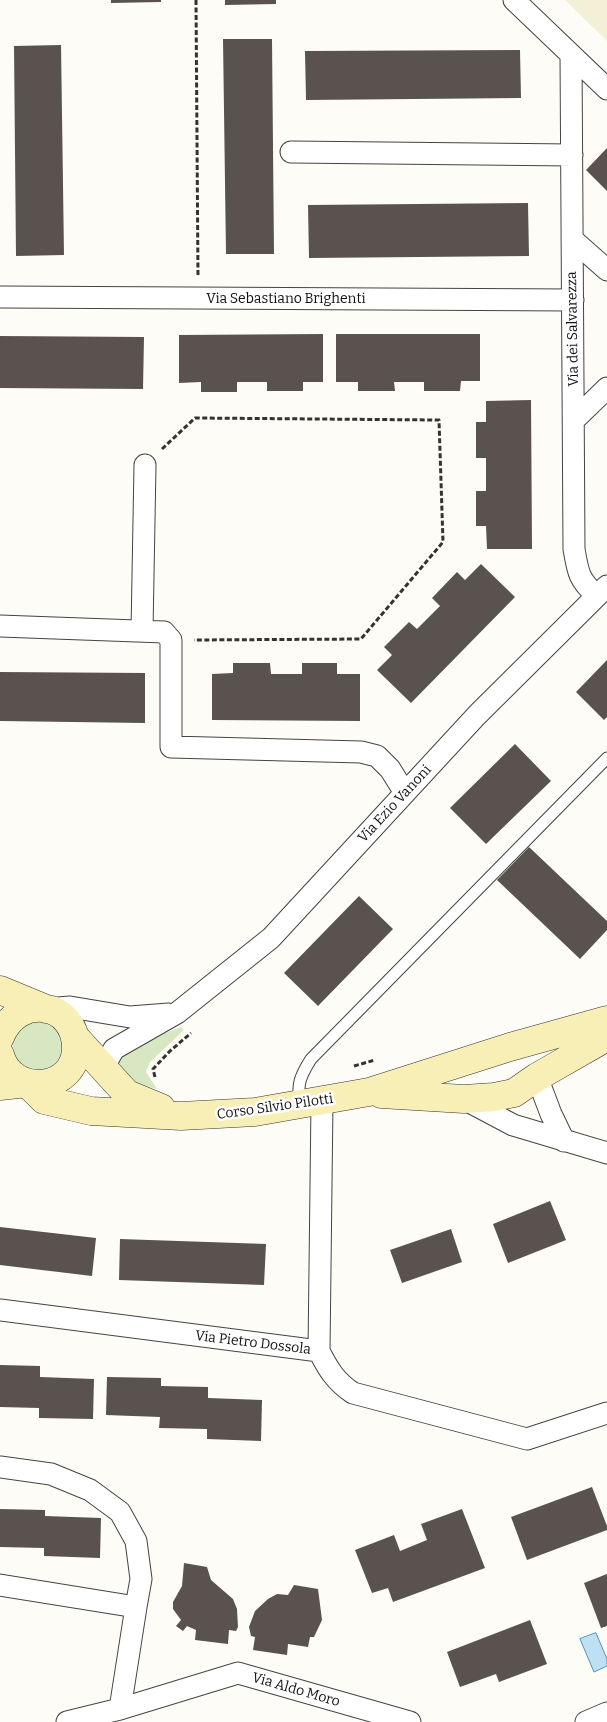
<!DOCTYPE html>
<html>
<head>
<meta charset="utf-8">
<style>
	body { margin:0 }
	canvas { display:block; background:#fefcf6 }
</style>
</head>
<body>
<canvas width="607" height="1722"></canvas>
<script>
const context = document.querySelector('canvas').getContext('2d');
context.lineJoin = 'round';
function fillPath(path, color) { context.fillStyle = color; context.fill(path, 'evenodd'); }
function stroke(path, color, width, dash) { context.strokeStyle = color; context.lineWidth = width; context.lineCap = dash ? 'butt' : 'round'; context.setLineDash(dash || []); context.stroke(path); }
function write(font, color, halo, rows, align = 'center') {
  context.font = font + ' Bitter,serif'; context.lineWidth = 5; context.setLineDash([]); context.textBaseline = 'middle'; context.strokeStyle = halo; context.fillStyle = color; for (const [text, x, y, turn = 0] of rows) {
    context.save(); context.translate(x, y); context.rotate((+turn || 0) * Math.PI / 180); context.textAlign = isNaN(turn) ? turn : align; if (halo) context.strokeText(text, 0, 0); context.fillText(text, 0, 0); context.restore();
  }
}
const farmland = new Path2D(`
	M565,0H607V41Z`);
const green = new Path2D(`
	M47,1018L66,1037L59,1063C53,1066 46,1071 40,1071C25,1072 11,1058 13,1043C13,1037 18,1030 20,1024Z
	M181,1027L184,1030L150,1062L146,1072L157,1089C137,1084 127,1081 117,1062C130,1046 161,1035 181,1027Z`);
const water = new Path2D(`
	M596,1633L607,1659V1666L594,1672L580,1639Z`);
const building = new Path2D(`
	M111,0H161V2L111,3Z
	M225,0H276V4L225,5Z
	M223,39H272L274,254H226Z
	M61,45L64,255L16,256L14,46Z
	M520,50L521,98L306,100L305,51Z
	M607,148V191L586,170Z
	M528,203L529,256L309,258L308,205Z
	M323,334V382H303V391H267V382H237V392H201V382L179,383V335Z
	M336,334H480V381H461L460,391H424V382H394L395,391H358V382H336Z
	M0,336L144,337L143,389L0,388Z
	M531,400L532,549H487L486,526H476V491H486V458H476V422H486V401Z
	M481,564L515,597L411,703L377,670L392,655L384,647L409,622L417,629L440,606L432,598L457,572L465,580Z
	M607,660V717L604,720L576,692Z
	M233,663H270L271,674H302V663H337V674H360V721L212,720V674L233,673Z
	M0,672L145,673V723L0,721Z
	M515,744L551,781L486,844L450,808Z
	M529,847L607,921V930L580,959L497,880Z
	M359,896L393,929L318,1006L284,973Z
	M550,1201L566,1240L508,1263L493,1224Z
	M0,1227L96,1238L92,1276L0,1265Z
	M451,1229L462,1262L402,1283L390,1250Z
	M120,1239L266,1244L264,1285L119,1280Z
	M0,1365L40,1366V1377L94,1379L93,1419L39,1418V1408L0,1407Z
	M107,1377L161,1378V1386L208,1387V1398L262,1400L261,1441L207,1439V1429L159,1428L160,1417L106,1415Z
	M592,1487L607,1526V1530L527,1560L511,1517Z
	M0,1509L45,1510V1516L101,1518L100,1558L44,1556V1548L0,1547Z
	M462,1509L485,1568L393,1602L388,1588L372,1593L355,1550L394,1535L400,1551L427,1540L421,1524Z
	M184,1563L207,1567L211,1580L233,1599L237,1609L238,1627L236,1631L229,1630L228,1644L195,1640L196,1630L187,1626L183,1631L176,1626L181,1620L173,1609V1602L182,1586Z
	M607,1574V1626L601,1628L584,1583Z
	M294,1585L318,1589L322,1620L314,1637H310L308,1647L288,1644L287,1655L253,1650L255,1637L251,1636L249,1627L255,1611L268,1599L277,1594L288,1595Z
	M530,1620L547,1664L499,1682L496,1674L460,1687L447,1652Z`);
const path = new Path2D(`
	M196,0L198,277
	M162,449L195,418L439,420L443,542L361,639L194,640
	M354,1066L375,1060
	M155,1077L153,1069L170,1051L191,1033`);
const lane = new Path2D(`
	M299,1105C298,1083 299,1078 311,1059L607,758`);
const street = new Path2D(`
	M514,0L607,89
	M571,55L574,549C578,573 579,580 597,596
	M291,152L572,155
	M572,239L607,270
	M0,297L573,300
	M574,420L607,388
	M0,626L164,632L171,640V747L361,752L377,756L390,769L405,793
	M142,631L145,465
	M46,1009L70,1007L130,1017L169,1014
	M106,1073L107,1061L114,1049L177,1013L271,938L477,715L607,586
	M537,1077L551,1114L564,1141
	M464,1099L513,1125L607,1153
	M0,1310L319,1351L322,1102
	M319,1351C328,1369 336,1382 353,1393L527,1439L607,1413
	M0,1467L51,1474L90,1490L120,1512L136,1541L141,1579L136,1607
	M0,1585L136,1607L120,1709
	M67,1722L120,1709L238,1673L410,1722
	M586,1722L607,1713`);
const secondary = new Path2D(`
	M0,990L46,1009
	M0,1037C18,992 75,1002 76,1047C77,1091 12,1098 0,1055
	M75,1037L127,1094L161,1108
	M0,1086L27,1083L44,1100L91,1111L181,1116L255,1112L369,1092L510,1047L607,1020
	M381,1094L464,1099L494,1097L514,1093L537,1077L607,1037`);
const streetNames = [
	["Via Sebastiano Brighenti",286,299],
	["Via dei Salvarezza",573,329,-91],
	["Via Ezio Vanoni",395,804,-47],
	["Corso Silvio Pilotti",275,1107,-8],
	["Via Pietro Dossola",253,1343,7],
	["Via Aldo Moro",296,1690,16]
];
fillPath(farmland, '#f3f0d7');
fillPath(green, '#d6e7c1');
fillPath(water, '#bee0f2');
stroke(water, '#4b97c3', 1);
fillPath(building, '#59524e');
stroke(lane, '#444', 13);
stroke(street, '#444', 23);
stroke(secondary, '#333', 29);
stroke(path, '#333', 3, [5, 2.5]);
stroke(lane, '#fff', 11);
stroke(street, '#fff', 21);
stroke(secondary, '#f8efb6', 28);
write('14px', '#111', '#fff', streetNames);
</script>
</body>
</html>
